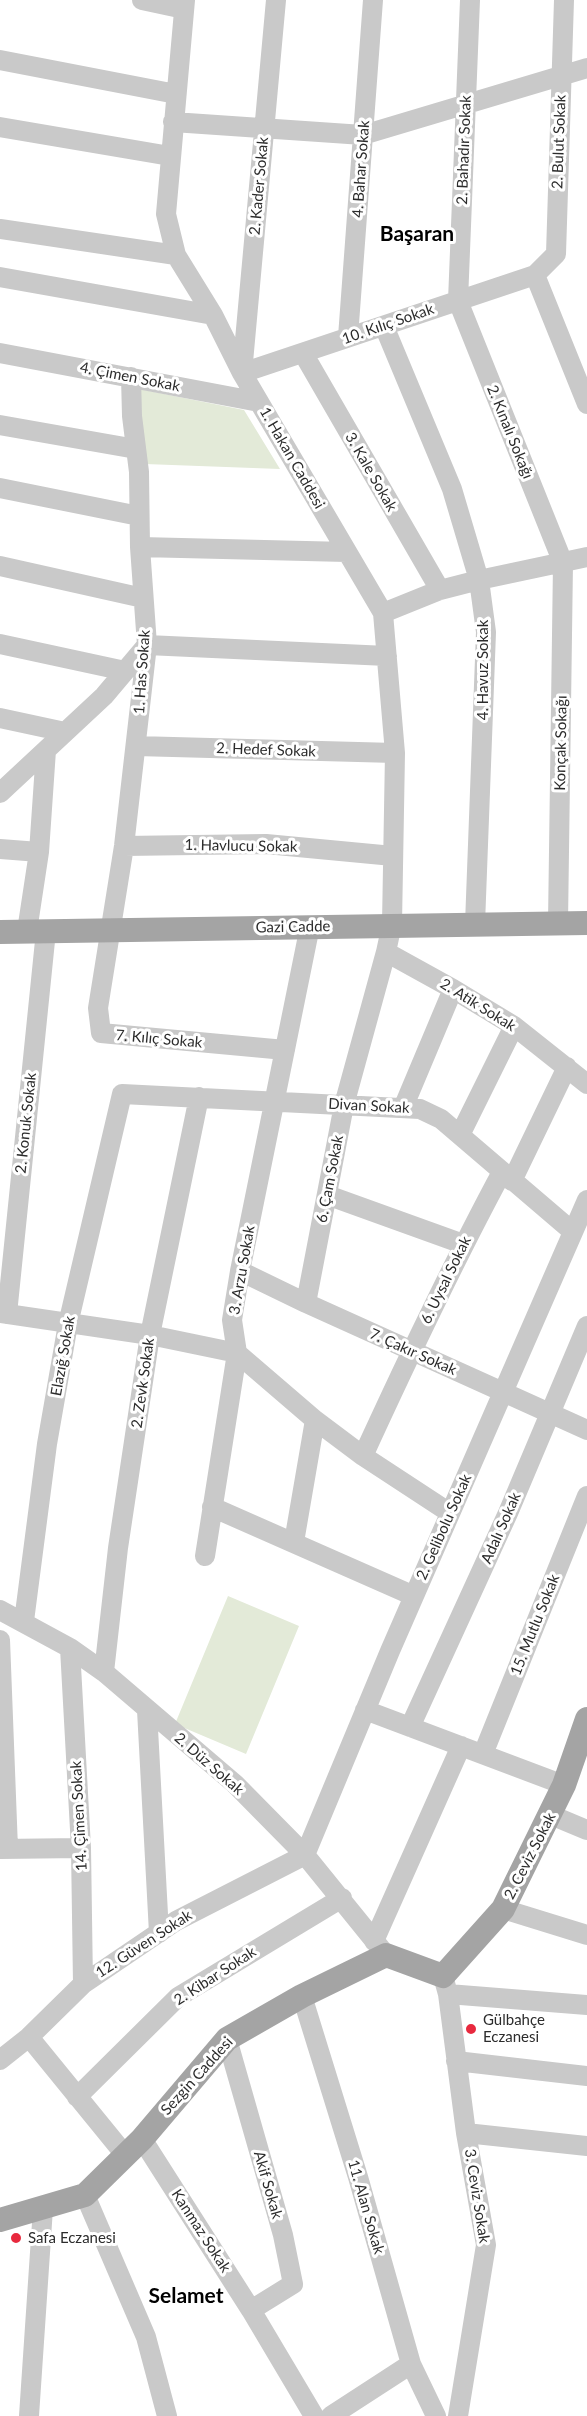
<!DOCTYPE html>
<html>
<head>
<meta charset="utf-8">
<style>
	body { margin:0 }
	canvas { display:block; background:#fff }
</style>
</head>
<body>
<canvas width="587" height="2416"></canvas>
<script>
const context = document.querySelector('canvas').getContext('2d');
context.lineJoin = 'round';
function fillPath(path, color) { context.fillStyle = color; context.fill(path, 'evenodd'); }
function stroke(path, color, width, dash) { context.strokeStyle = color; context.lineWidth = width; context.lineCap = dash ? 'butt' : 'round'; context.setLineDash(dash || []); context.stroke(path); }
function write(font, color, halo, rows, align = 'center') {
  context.font = font + ' Lato,sans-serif'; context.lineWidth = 6; context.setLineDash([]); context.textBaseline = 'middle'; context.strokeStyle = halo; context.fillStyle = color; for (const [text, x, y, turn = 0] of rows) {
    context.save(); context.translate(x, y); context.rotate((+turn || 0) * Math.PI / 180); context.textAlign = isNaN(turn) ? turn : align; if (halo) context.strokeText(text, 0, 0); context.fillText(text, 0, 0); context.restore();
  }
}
const green = new Path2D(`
	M139,389L244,410L280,469L145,464Z
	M228,1596L299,1626L246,1754L175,1724Z`);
const minor = new Path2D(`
	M142,0L184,9
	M185,0L166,214L176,255L213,315L242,373L383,613L395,753L392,924L386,952L453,989L514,1026L587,1084
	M276,0L242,373L535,275L556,254L564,0
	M470,0L458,301L563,563L558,923
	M0,60L176,94
	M173,122L363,135L587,68
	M0,127L170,156
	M0,229L176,255
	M535,275L587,404
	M0,277L213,315
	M384,326L452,489L479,580L486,632L475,924
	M348,337L373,0
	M0,353L259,402
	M303,353L440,590
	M131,377L132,416L139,472L140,547L147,645L124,846L98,1008L101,1033L285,1050
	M0,425L136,449
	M0,488L139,516
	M140,547L347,552
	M0,566L143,598
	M383,613L440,590L479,580L587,557
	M0,644L125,671
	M0,718L65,732
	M136,746L395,753
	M0,793L104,696L147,645L387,656
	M124,846L266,844L393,856
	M0,849L39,852
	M310,926L240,1271L232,1320L237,1353L315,1420L363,1456L450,1513
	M27,931L39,852L46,750
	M403,1108L453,989
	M460,1135L514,1026
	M512,1181L567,1067
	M327,1195L463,1244
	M240,1271L306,1303L587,1430
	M306,1303L344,1105L386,952
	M0,1313L150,1335L237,1353L205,1556
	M7,1314L46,931
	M363,1456C407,1360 452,1265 502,1172
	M212,1507L414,1596
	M294,1542L315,1420
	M0,1610L70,1648L104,1672L235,1784L305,1855L386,1955
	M24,1621L47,1444L68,1324L122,1094L420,1109L441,1119L572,1231
	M0,1640L8,1849
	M70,1648L81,1848L83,1984
	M104,1672L118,1548L150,1335L199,1097
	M147,1710L159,1933
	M365,1710L564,1785
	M410,1727L508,1513L587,1326
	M483,1754L587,1496
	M551,1815L587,1830
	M0,1849L81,1848
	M503,1909L587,1935
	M374,1941L461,1746
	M443,1976L448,1994L466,2133L486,2245L458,2416
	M448,1994L587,2005
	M302,1996L358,2177L411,2364L436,2416
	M29,2037L126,2156
	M227,2039L283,2235L293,2284L251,2310
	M0,2060L29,2037L83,1984L176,1921L305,1855L390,1651L587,1200
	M456,2061L587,2076
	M77,2097L178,1997L342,1898
	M466,2133L587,2146
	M142,2139L251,2310L314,2416
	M85,2195L146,2337L167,2416
	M29,2416L43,2208
	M331,2416L411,2364`);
const major = new Path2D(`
	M0,932L587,923
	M0,2220L85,2195L142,2139L227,2039L302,1996L386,1955L443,1976L503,1909L564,1785L587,1719`);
const markers = [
	[471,2029,6,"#e8293e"],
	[16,2238,6,"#e8293e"]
];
const streetNames = [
	["2. Bulut Sokak",559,142,-88],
	["2. Bahadır Sokak",464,150,-88],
	["4. Bahar Sokak",361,169,-86],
	["2. Kader Sokak",259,186,-85],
	["10. Kılıç Sokak",388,324,-19],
	["4. Çimen Sokak",130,377,11],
	["2. Kınalı Sokağı",510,432,68],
	["1. Hakan Caddesi",292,458,60],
	["3. Kale Sokak",371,472,60],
	["4. Havuz Sokak",483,670,-90],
	["1. Has Sokak",142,672,-86],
	["Konçak Sokağı",561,743,-89],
	["2. Hedef Sokak",266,750,2],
	["1. Havlucu Sokak",241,846,1],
	["Gazi Cadde",293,927,-1],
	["2. Atik Sokak",478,1005,32],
	["7. Kılıç Sokak",159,1039,5],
	["Divan Sokak",369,1106,3],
	["2. Konuk Sokak",26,1123,-84],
	["6. Çam Sokak",330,1179,-79],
	["3. Arzu Sokak",242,1270,-80],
	["6. Uysal Sokak",446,1280,-64],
	["7. Çakır Sokak",413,1352,24],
	["Elazığ Sokak",63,1356,-80],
	["2. Zevk Sokak",143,1383,-82],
	["2. Gelibolu Sokak",444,1527,-66],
	["Adalı Sokak",501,1528,-66],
	["15. Mutlu Sokak",535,1625,-68],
	["2. Düz Sokak",209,1764,41],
	["14. Çimen Sokak",79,1816,-93],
	["2. Ceviz Sokak",530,1856,-63],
	["12. Güven Sokak",144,1944,-33],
	["2. Kibar Sokak",215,1976,-33],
	["Sezgin Caddesi",197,2076,-48],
	["Akif Sokak",268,2185,74],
	["3. Ceviz Sokak",477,2196,81],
	["11. Alan Sokak",366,2207,74],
	["Kanmaz Sokak",201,2231,57]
];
const poiNames = [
	["Gülbahçe",483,2020],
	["Eczanesi",483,2037],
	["Safa Eczanesi",28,2238]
];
const districtNames = [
	["Başaran",417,234],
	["Selamet",186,2296]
];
fillPath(green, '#e3ead8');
stroke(minor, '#c9c9c9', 20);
stroke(major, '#a4a4a4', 24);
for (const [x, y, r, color] of markers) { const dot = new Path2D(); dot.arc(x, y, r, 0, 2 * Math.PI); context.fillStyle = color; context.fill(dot); stroke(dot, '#fff', 2); }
write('15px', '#2c2c2c', '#fff', streetNames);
write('15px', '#2c2c2c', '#fff', poiNames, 'left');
write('bold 21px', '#000', '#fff', districtNames);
</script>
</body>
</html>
